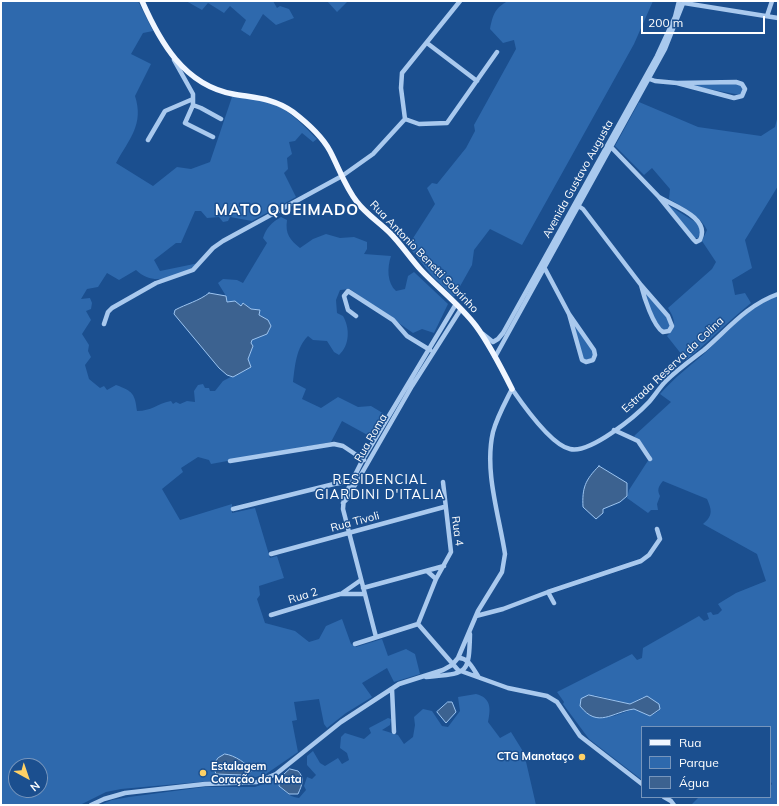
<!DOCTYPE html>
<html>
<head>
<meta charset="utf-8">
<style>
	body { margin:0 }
	#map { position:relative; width:779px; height:806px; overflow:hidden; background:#1b4f8f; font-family:Mulish,sans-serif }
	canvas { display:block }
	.frame { position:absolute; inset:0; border:2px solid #fff; pointer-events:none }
	.legend { position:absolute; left:641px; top:726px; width:130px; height:72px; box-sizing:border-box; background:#1b4f8f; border:1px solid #7695bc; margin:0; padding:5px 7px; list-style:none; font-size:12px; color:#fff }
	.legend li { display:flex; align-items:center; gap:8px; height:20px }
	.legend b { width:20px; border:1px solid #7695bc }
	.north { position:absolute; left:8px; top:758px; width:40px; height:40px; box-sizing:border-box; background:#1b4f8f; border:1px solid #7695bc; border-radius:50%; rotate:140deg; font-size:11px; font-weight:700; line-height:16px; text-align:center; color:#fff }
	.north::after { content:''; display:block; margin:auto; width:14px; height:18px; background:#ffd166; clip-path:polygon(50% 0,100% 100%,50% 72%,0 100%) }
	.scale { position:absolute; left:641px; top:16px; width:124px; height:18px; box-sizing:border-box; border:2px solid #fff; border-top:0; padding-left:5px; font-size:12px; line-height:14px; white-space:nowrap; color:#fff; -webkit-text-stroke:3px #1b4f8f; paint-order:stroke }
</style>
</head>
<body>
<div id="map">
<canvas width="779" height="806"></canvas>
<div class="frame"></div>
<ul class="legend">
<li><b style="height:5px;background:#f0f6ff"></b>Rua</li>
<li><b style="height:11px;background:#2e69ad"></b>Parque</li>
<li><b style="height:11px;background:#3c6290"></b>Água</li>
</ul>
<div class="north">N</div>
<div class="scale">200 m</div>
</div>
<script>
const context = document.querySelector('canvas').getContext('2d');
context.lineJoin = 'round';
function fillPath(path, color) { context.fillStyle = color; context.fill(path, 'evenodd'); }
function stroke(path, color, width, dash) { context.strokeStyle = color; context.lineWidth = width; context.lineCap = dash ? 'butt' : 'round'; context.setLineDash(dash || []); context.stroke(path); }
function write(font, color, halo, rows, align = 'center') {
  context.font = font + ' Mulish,sans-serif'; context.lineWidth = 3; context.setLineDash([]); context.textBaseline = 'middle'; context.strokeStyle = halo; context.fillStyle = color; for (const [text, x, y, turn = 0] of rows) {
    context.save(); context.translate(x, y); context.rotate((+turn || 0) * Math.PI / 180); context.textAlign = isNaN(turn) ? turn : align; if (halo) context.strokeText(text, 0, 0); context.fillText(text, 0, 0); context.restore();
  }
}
const green = new Path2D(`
	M1,1H138L153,31L143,33L131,54L151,64L135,96C144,124 130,138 116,163L153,186L177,167L191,169L210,162L232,97C242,98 253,98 263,100C286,106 301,123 317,139L313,142L302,133L295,141L289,142L292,154L287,158L288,169L284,173L296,197L252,221L230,217L228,221L223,222L219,217L207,218L201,211H195L181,243H176L154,260L160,271L199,263L196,267C175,275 155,288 136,270L119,280L107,273L98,287L87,289L81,299L90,298L92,303L91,309L86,311L91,320L82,334L89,345L88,351L91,357L85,365L89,379L100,388L104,386L107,390L116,385C133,391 135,394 137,411C152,411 156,404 171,401L173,404L176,402L180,404L187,401L195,402L194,391L198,385L203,384L205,388H209L210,391H215L223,381L250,367L248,359L253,346L251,343C253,335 264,335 270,330V323L259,315V310L251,309L244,303L241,307L227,302L226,296L218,283L223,279L237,280L243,283L267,243L263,238C266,228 272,222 281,217L287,220C285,234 290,240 300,248L313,239L326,234L340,238L354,237L367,242V249L364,254L391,256C387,268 387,283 396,291L405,289L408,276L414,272L448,304L434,333L422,329L413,333L350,289L340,290L336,300L337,313L343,316C350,328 350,345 339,355L334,352L327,341L313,340L308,336C296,348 295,366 293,382L306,389L302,399L321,408L338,397L358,407L371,406L386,415L373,438L342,421L331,442L211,464L209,460L198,457L181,468L183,472L162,489L180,520L232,504V513L255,508L270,558L277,556L284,578L259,586L260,595L257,599L265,623L295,631L309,642L319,639L326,626L342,619L351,644L356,647L382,639L388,656L406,649L415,654L420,674L394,682L387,668L362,683L372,697L346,713L327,728L324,724L319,699L294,702L297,720L292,721L298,752L266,774L256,777L121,789L106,792L80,805H1ZM16,766H40V790H16Z
	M186,1H273L277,8L280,6L289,9L294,18L276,25L263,14L250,36L241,30L246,20L230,6L224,13L208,3L202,10Z
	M327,1H348L337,12Z
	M508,1H653L634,44L522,245L490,229L474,250L472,265L454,297L433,277L408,246L435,204L427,188L432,183L437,184L466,148L475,131L474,125L516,49L514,40L503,43L490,29C493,14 495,8 508,1Z
	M736,83L742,86L743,91L740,95L688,85Z
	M639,102L698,127L761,136L775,127L778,115V186L745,240L752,268L732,280L735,295L745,293L751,303C728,321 709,342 686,360L667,336C677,326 675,319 668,308L712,269L716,262L702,241L707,230C700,215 682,207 669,199L670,189L652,168L644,175L615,146Z
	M668,205L697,223L701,231L698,238H695Z
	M644,290L666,315L670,326L668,330H663C654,319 647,305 644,290Z
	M778,296V805H691L699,797H770V786L772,784L770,780V727H642V780L589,739L563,704L564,702L557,692L632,654L637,660L642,658L643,648L699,616L704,621L709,619L707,613L711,612L713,615L718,614L722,610L718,604L736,593L766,581L757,554L703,524C713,516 712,510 707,499L663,481C658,487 657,490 660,496L657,504L658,510H651L648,513L627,498L629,490L651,456L644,446L634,436L671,402L660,394C674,378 690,366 706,352C728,332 748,306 778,296ZM594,695L630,704L643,697L659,711L650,716L634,709L614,716L600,718Z
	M572,321L590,346L594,354L592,358L586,360L583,359Z
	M476,694C491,698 491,708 488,722L500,738L511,732L524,753L536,805H100L112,800L129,797L204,787H255L277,779C281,789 288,797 299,798L306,790L304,786L307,777L312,779L316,775L307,765V756L313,751L320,763L325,766L338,758L342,764L349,760L347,753L340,748L341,737L345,733L364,739L371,733L369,728L388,718L391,719L390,725L382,730L398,735L404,744L413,737L415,725L414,717L423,709L432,711L442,726L448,727L460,711L458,697Z`);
const water = new Path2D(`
	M209,293L226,296L227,302L235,301L241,306L243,303L251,309L260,310L259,315L268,320L271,326L267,334L252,340L251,343L253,346L248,359L251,367L233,377L227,375L219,368L174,314L175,310C186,304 199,301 209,293Z
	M599,466L627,483V496L620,502L603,509V513L596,519L583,507C582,488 585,480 599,466Z
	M589,695L630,704L647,696L659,704L660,709L650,716L634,709C612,712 598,729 580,706L581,699Z
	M448,702H452L456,712L446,723L437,712Z
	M225,754C234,755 249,764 251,772L242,775L216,774L213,765L218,758Z
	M290,769L298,771C305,778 302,785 298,794H289L279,786L280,778Z`);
const minor = new Path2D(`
	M460,1L402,73L401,88L405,119L419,124L447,123L497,52
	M684,3L778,18
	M767,16L772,1
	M427,43L477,81
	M174,60L193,94V105L185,123L213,137
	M647,78L655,81L677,83L734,98L742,96L745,89L742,84L736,82L677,83
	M193,105L201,108L221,119
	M148,140L165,111L193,99
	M611,147L659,197
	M659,197C674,206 711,218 700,240L696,242L694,240Z
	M577,205L583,209L641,285L668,316L672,326L669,331L663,332C653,326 644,297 641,285
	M543,265L569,314L594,350L595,355L593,360L586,362L582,360L569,314
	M356,316L348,310L344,296L348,291L393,320L407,336L430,350
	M104,324L108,312L112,308L156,283L193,270L213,248L223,241L342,176L373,154L405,119
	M483,334L493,342L498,339L503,333L657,56L675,17L679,1
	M495,357L665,49L684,1
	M614,430L638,441L650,459
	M230,461L334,444L343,446L364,460
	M343,503L347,499L412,386L461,309
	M233,509L334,484L353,481
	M271,554L444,507
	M427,571L436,579
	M363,588L444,566
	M548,592L641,561L649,555L660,539L657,529
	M341,594L361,580
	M271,615L340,594H364
	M476,616L503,609L548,592L554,603
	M418,624L458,670L508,688L547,696L557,702L580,736L642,784
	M418,624L436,579L451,552L443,482
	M376,637L343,509L344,497L363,459L456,304
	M355,644L418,624
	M458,658C468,657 473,669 478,676
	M426,677C467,673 469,676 470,634
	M392,689L394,732
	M664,797L671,801L674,805
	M91,805L104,799L125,793L205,784L257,782L276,774L341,722L399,684L443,670L452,665L458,658L478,611L502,572L505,554C499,515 484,471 493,432C497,417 505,403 512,389C523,405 551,445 570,449C590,454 636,416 649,402C655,395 660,387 666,381C678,369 691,360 704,350C728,329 747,305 778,294`);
const major = new Path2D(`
	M142,1C160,42 184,85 233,94C255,98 274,98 293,112C306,122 322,136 330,151C339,168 345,187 357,202C366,214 379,222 390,233C401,244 410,258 421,270C439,289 460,305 476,326C490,345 501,367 512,389`);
const markers = [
	[582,757,4,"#ffd166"],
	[203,773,4,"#ffd166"]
];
const streetNames = [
	["Avenida Gustavo Augusta",578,179,-61],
	["Rua Antonio Benetti Sobrinho",424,257,46],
	["Estrada Reserva da Colina",673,365,-43],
	["Rua Roma",371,438,-60],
	["Rua Tivoli",355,522,-15],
	["Rua 4",457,531,82],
	["Rua 2",303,596,-17]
];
const poiNames = [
	["CTG Manotaço",574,757],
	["Estalagem",211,767,"left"],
	["Coração da Mata",211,780,"left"]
];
const quarterNames = [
	["RESIDENCIAL",380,480],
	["GIARDINI D'ITALIA",380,495]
];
const districtNames = [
	["MATO QUEIMADO",287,210]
];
fillPath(green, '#2e69ad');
fillPath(water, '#3c6290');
stroke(water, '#9cc4f0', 1);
stroke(minor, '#a9c9ee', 4.5);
stroke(major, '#f0f6ff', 5.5);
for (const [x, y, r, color] of markers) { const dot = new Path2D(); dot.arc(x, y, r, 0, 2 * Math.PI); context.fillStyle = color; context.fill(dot); stroke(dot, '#1b4f8f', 1.5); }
write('11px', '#fff', '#1b4f8f', streetNames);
write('bold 11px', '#fff', '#1b4f8f', poiNames, 'right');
context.letterSpacing = '1px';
write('13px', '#fff', '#1b4f8f', quarterNames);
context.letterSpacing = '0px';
context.letterSpacing = '1px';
write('bold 15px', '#fff', '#1b4f8f', districtNames);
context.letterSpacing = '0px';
</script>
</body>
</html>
